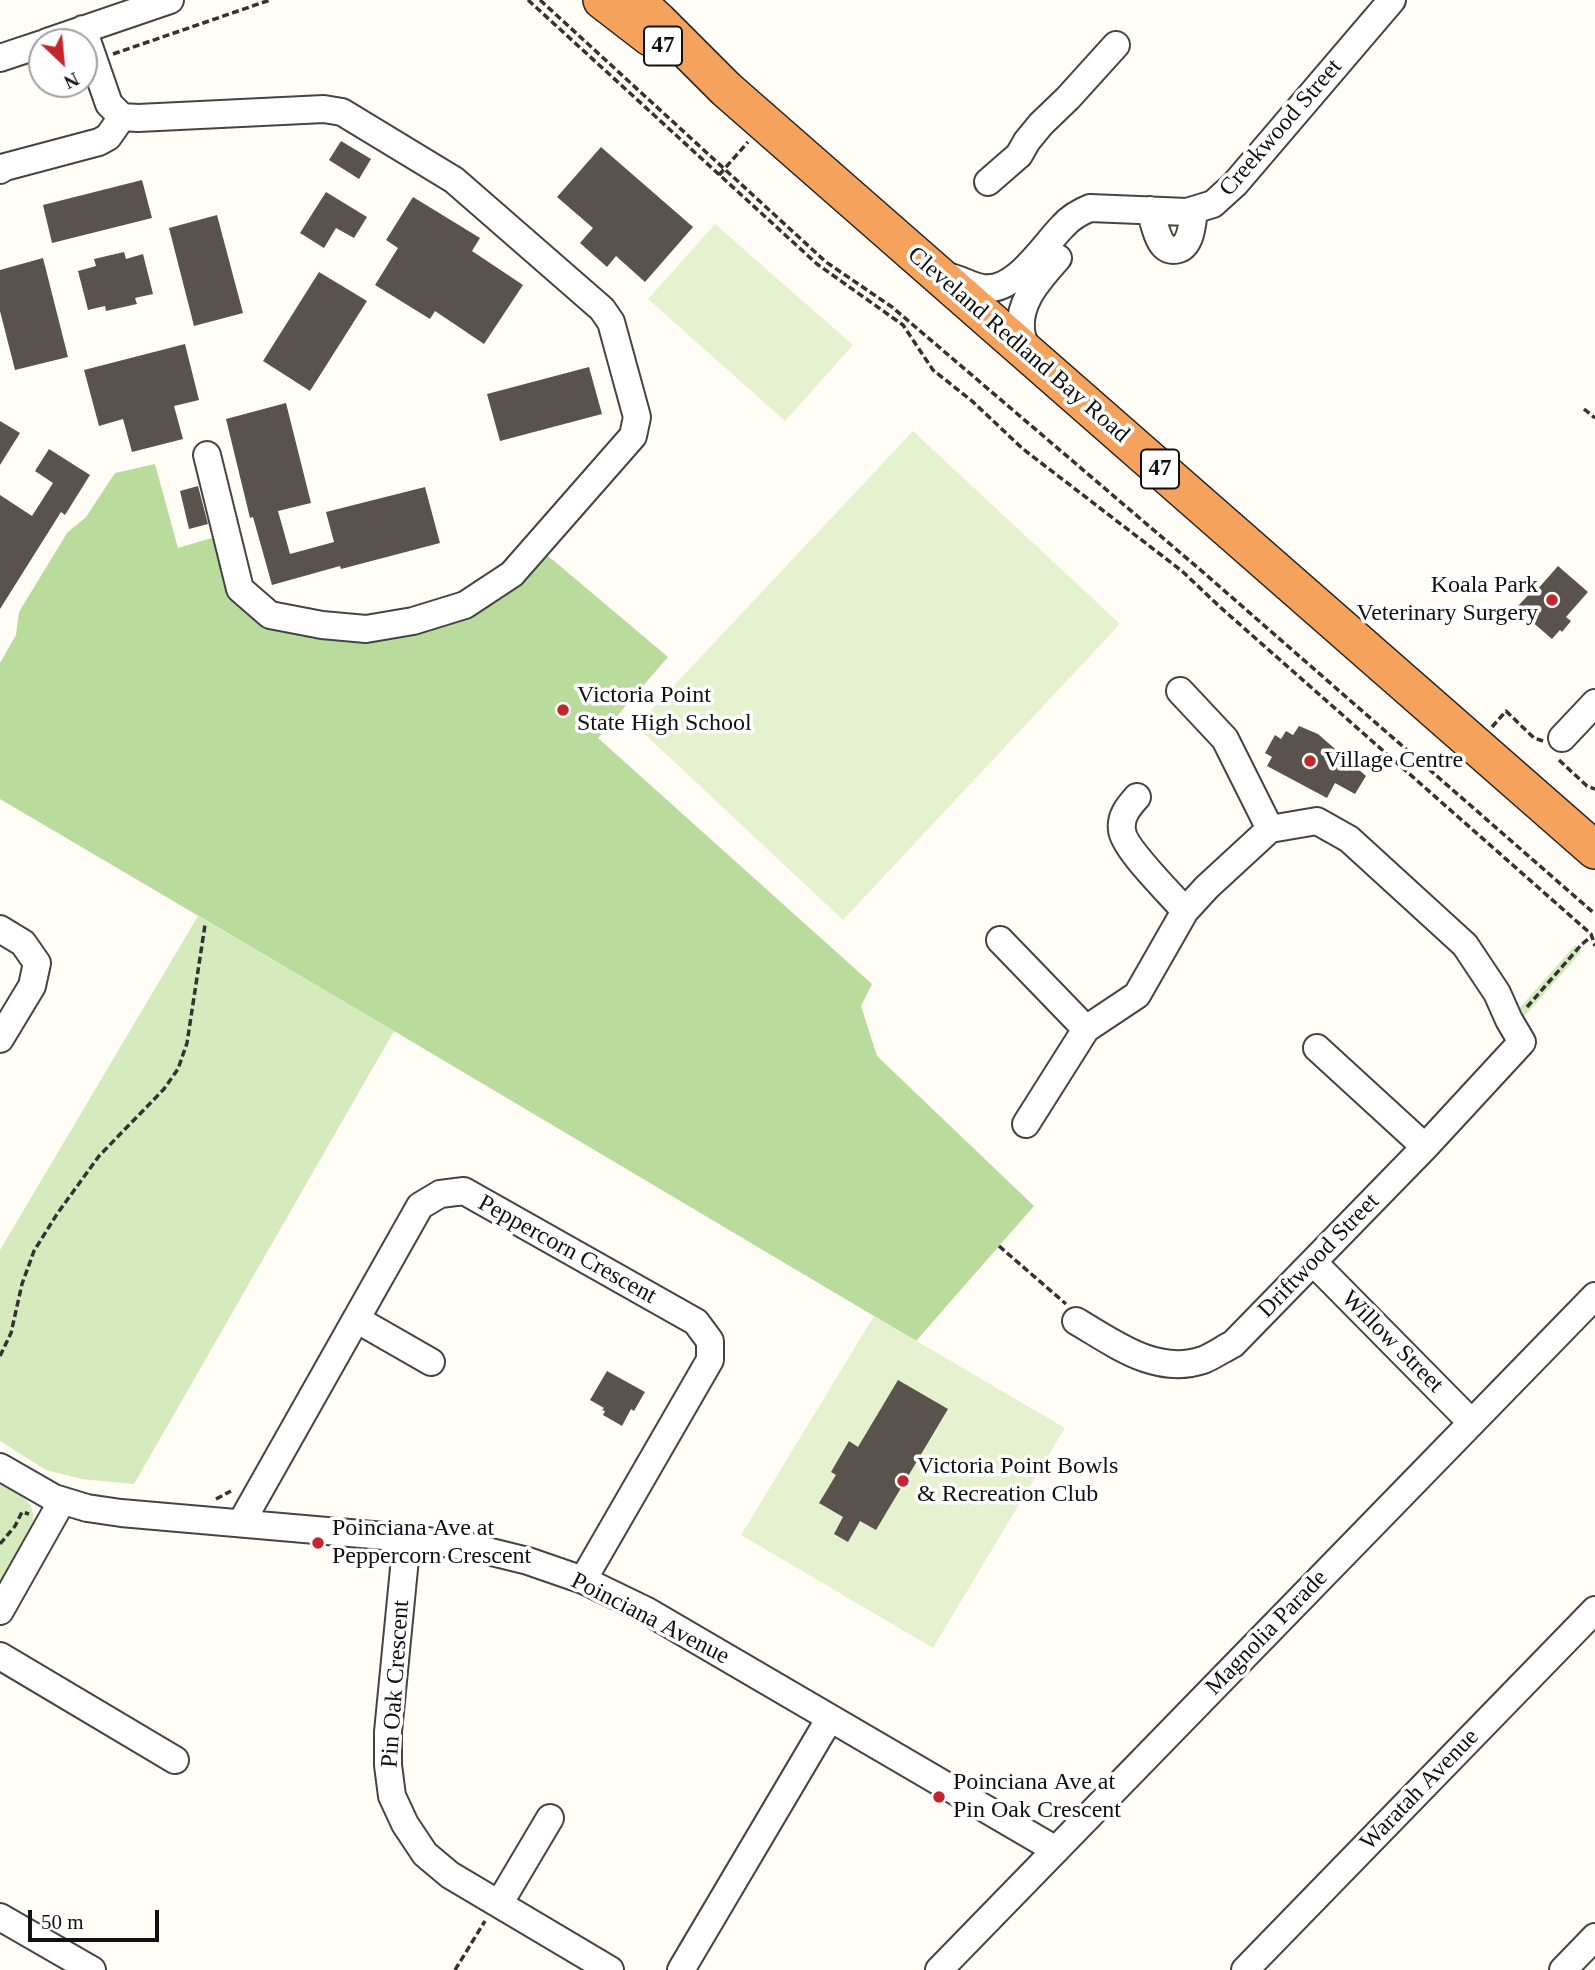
<!DOCTYPE html>
<html>
<head>
<meta charset="utf-8">
<style>
	body { margin:0 }
	#map { position:relative; width:1595px; height:1970px; overflow:hidden; background:#fffdf5; font-family:"Times New Roman",serif }
	canvas { display:block }
	.north { position:absolute; left:28px; top:28px; width:70px; height:70px; box-sizing:border-box; background:#fff; border:2px solid #a0a0a0; border-radius:50%; rotate:154deg; font-size:19px; font-weight:700; line-height:28px; text-align:center; color:#111 }
	.north::after { content:''; display:block; margin:auto; width:24px; height:32px; background:#c4262e; clip-path:polygon(50% 0,100% 100%,50% 72%,0 100%) }
	.scale { position:absolute; left:28px; top:1910px; width:131px; height:32px; box-sizing:border-box; border:4px solid #111; border-top:0; padding-left:9px; font-size:21px; line-height:24px; white-space:nowrap; color:#111; -webkit-text-stroke:5px #fff; paint-order:stroke }
</style>
</head>
<body>
<div id="map">
<canvas width="1595" height="1970"></canvas>
<div class="north">N</div>
<div class="scale">50 m</div>
</div>
<script>
const context = document.querySelector('canvas').getContext('2d');
context.lineJoin = 'round';
function fillPath(path, color) { context.fillStyle = color; context.fill(path, 'evenodd'); }
function stroke(path, color, width, dash) { context.strokeStyle = color; context.lineWidth = width; context.lineCap = dash ? 'butt' : 'round'; context.setLineDash(dash || []); context.stroke(path); }
function write(font, color, halo, rows, align = 'center') {
  context.font = font + ' "Times New Roman",serif'; context.lineWidth = 7; context.setLineDash([]); context.textBaseline = 'middle'; context.strokeStyle = halo; context.fillStyle = color; for (const [text, x, y, turn = 0] of rows) {
    context.save(); context.translate(x, y); context.rotate((+turn || 0) * Math.PI / 180); context.textAlign = isNaN(turn) ? turn : align; if (halo) context.strokeText(text, 0, 0); context.fillText(text, 0, 0); context.restore();
  }
}
const green = new Path2D(`
	M198,916L394,1031L134,1484L82,1479L46,1470L0,1441V1250Z
	M1575,945L1582,951L1522,1019L1517,1011Z
	M0,1484C19,1495 39,1501 32,1527L0,1582Z`);
const forest = new Path2D(`
	M155,464L178,548L215,537L227,597L263,627L363,643L420,634L470,618L519,585L547,555L668,657L598,738L872,984L861,1006L877,1056L1034,1206L916,1341L394,1031L0,799V663L16,635L19,612L67,533L86,517L115,473Z`);
const pitch = new Path2D(`
	M715,224L853,345L785,421L648,299Z
	M913,431L1120,624L843,920L636,726Z
	M874,1316L1065,1428L933,1648L741,1535Z`);
const building = new Path2D(`
	M341,141L371,159L359,179L329,160Z
	M601,147L693,227L645,282L616,256L607,267L580,243L593,228L557,197Z
	M142,180L152,218L52,243L43,205Z
	M326,192L367,217L354,238L336,228L324,248L300,233Z
	M413,197L480,238L472,251L523,285L484,344L435,311L430,319L375,285L398,248L386,240Z
	M217,215L243,313L194,326L169,228Z
	M124,252L126,259L143,254L153,294L135,298L137,304L106,311L105,306L88,310L78,271L96,266L94,259Z
	M43,258L68,357L15,370L0,311V270Z
	M319,272L367,301L310,391L263,361Z
	M185,344L199,400L174,406L183,439L132,452L123,419L99,426L84,370Z
	M589,367L602,414L500,441L487,394Z
	M286,403L311,503L278,511L290,554L334,542L326,512L425,487L440,543L341,569L340,566L272,585L253,517L250,518L226,419Z
	M0,421L20,433L0,465Z
	M49,449L90,475L65,515L61,512L0,609V495L32,516L53,483L35,471Z
	M198,486L208,524L189,529L180,491Z
	M1558,566L1588,592L1566,617L1571,621L1562,632L1560,630L1552,639L1516,608L1534,589L1536,591Z
	M1299,726L1318,734L1366,776L1355,794L1335,783L1327,798L1267,766L1272,757L1265,753L1275,735L1281,739L1286,731L1293,735Z
	M607,1371L645,1392L634,1411L631,1409L622,1426L603,1415L605,1411L602,1410L604,1408L590,1400Z
	M898,1380L948,1409L876,1530L860,1521L848,1542L834,1534L843,1517L819,1503L836,1475L831,1472L849,1441L858,1447Z`);
const path = new Path2D(`
	M528,0L817,264L903,325L933,370L972,401L1023,449L1182,571L1220,607L1591,934L1595,946
	M540,0L826,262L892,307L1204,573L1595,914
	M113,54L270,0
	M719,175L748,142
	M1584,409L1595,418
	M1492,727L1506,711L1534,738L1543,741
	M1559,760L1587,786L1595,789
	M1527,1007L1582,944L1591,937
	M999,1246L1066,1304
	M0,1356L11,1333L22,1284L34,1251L57,1214L99,1156L164,1089L178,1069L187,1043L205,925
	M216,1499L231,1491
	M0,1544L15,1526L22,1512L29,1514
	M455,1970L485,1921`);
const minor = new Path2D(`
	M83,29L109,104L122,117L138,118L324,109L342,112L454,180L602,309L611,322L637,417L633,436L512,574L465,605L413,621L366,629L322,625L270,615L240,589L207,455
	M47,42L170,0
	M0,58L42,44
	M0,170L5,167L99,142L108,137L122,117
	M988,182L1019,155L1027,141L1041,124L1068,98L1116,45
	M1150,210C1153,219 1157,239 1164,246C1166,248 1170,250 1173,250C1192,250 1192,223 1194,210
	M946,276C959,278 970,286 983,288C1015,293 1043,246 1063,226C1070,218 1080,212 1090,208L1187,212L1213,204L1235,184L1392,0
	M1030,357C1028,350 1024,343 1022,336C1015,304 1039,280 1058,258
	M1180,691L1225,739L1270,829
	M1562,738L1595,703
	M1137,797C1129,806 1120,816 1122,830C1123,848 1172,895 1185,911
	M0,929L23,943L37,963L32,986L0,1039
	M1000,940L1086,1029
	M1317,1048L1425,1147
	M1026,1124L1086,1029L1137,995L1185,911L1207,887L1270,829L1317,821L1349,839L1465,945L1497,993L1509,1020L1522,1042L1425,1147L1233,1344C1223,1349 1213,1356 1203,1360C1156,1376 1114,1343 1076,1321
	M1313,1262L1471,1422
	M356,1319L431,1362
	M0,1467L54,1498L87,1508L121,1513L407,1538L471,1547L528,1561L583,1580L647,1611L1056,1850
	M241,1523L420,1206L440,1194L464,1191L696,1322L710,1341V1360L583,1580
	M407,1538L388,1732V1765L392,1796L405,1824L425,1854L450,1875L610,1970
	M0,1611L62,1501
	M0,1656L175,1760
	M499,1904L550,1818
	M0,1917L92,1970
	M681,1970L830,1718
	M939,1970L1595,1296
	M1245,1970L1595,1610
	M1563,1970L1595,1937`);
const highway = new Path2D(`
	M602,0L650,37
	M635,0L658,21L726,89L1595,850`);
const markers = [
	[1552,600,7,"#c4262e"],
	[563,710,7,"#c4262e"],
	[1310,761,7,"#c4262e"],
	[903,1481,7,"#c4262e"],
	[318,1543,7,"#c4262e"],
	[939,1797,7,"#c4262e"]
];
const shields = [
	[663,46,38],
	[1160,469,38]
];
const shieldNames = [
	["47",663,46],
	["47",1160,469]
];
const streetNames = [
	["Creekwood Street",1281,128,-49],
	["Cleveland Redland Bay Road",1018,345,41],
	["Peppercorn Crescent",567,1250,29],
	["Driftwood Street",1319,1256,-46],
	["Willow Street",1392,1342,45],
	["Poinciana Avenue",650,1619,27],
	["Magnolia Parade",1267,1633,-46],
	["Pin Oak Crescent",396,1684,-86],
	["Waratah Avenue",1420,1790,-46]
];
const poiNames = [
	["Koala Park",1538,586,"right"],
	["Veterinary Surgery",1538,614,"right"],
	["Victoria Point",577,696],
	["State High School",577,724],
	["Village Centre",1324,761],
	["Victoria Point Bowls",917,1467],
	["& Recreation Club",917,1495],
	["Poinciana Ave at",332,1529],
	["Peppercorn Crescent",332,1557],
	["Poinciana Ave at",953,1783],
	["Pin Oak Crescent",953,1811]
];
fillPath(green, '#d5ebbd');
fillPath(forest, '#b9dc9c');
fillPath(pitch, '#e6f2cf');
fillPath(building, '#5a524d');
stroke(minor, '#444', 30);
stroke(highway, '#222', 40);
stroke(path, '#333', 3.5, [7, 3.5]);
stroke(minor, '#fff', 26);
stroke(highway, '#f5a25d', 37);
for (const [x, y, r, color] of markers) { const dot = new Path2D(); dot.arc(x, y, r, 0, 2 * Math.PI); context.fillStyle = color; context.fill(dot); stroke(dot, '#fff', 2.5); }
for (const [x, y, w] of shields) { const box = new Path2D(); box.roundRect(x - w / 2, y - 19.5, w, 39, 5); context.fillStyle = '#fff'; context.fill(box); stroke(box, '#111', 2); }
write('bold 23px', '#111', null, shieldNames);
write('24px', '#111', '#fff', streetNames);
write('24px', '#111', '#fff', poiNames, 'left');
</script>
</body>
</html>
